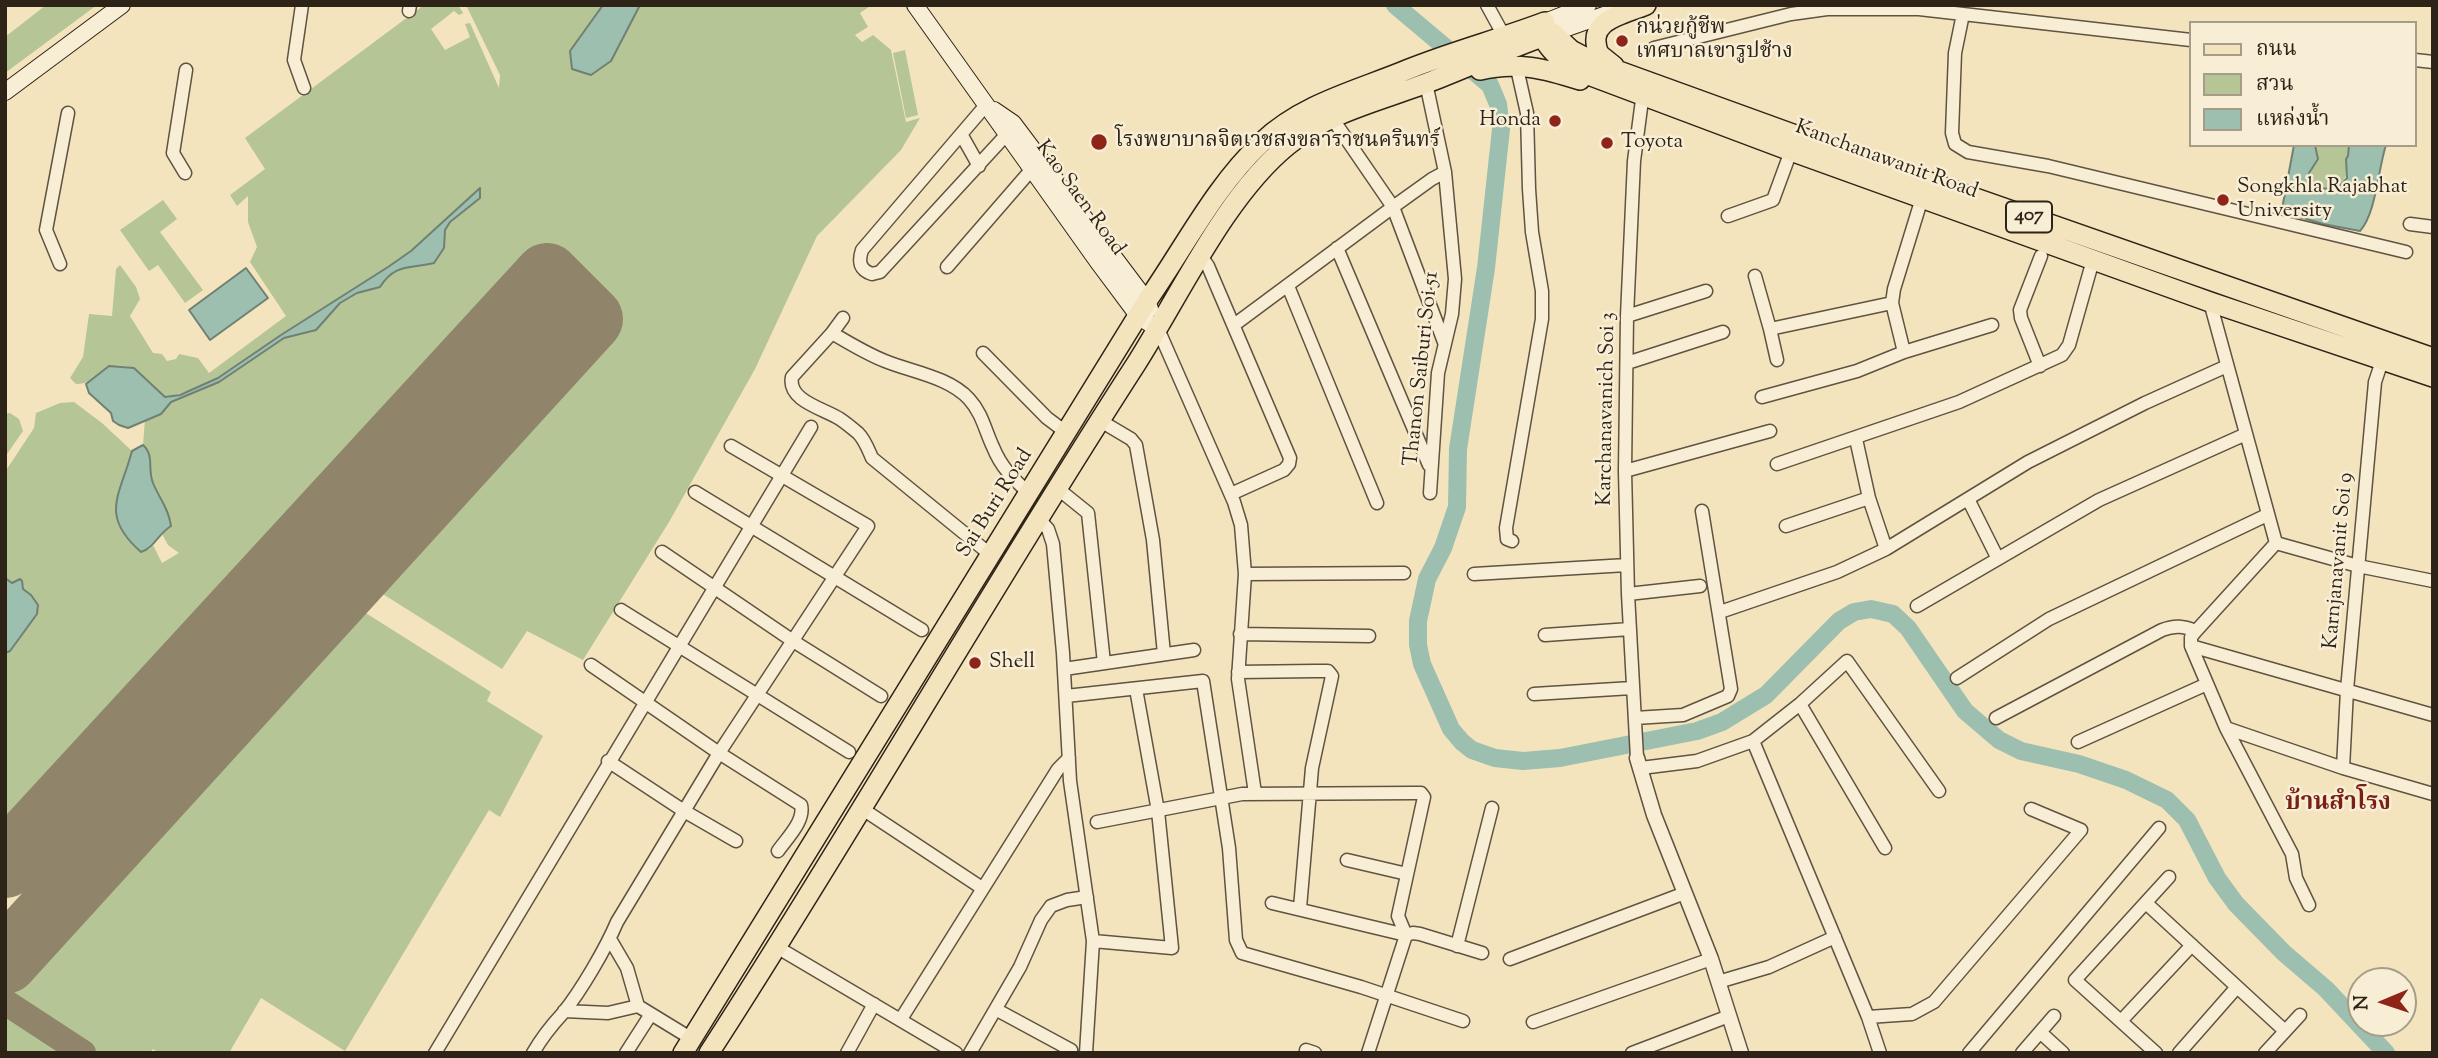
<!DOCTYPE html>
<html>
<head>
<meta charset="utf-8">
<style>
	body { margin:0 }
	#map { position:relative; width:2438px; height:1058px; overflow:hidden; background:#f4e4be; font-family:"Sorts Mill Goudy","Noto Serif Thai",serif }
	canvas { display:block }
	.frame { position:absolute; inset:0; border:7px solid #2d2317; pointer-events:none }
	.legend { position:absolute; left:2189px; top:21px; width:228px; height:126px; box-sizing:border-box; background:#f8edd5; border:2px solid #a79c89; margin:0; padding:9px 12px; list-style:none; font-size:21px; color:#2d2317 }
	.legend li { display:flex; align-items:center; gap:14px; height:35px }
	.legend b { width:35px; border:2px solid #a79c89 }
	.north { position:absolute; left:2347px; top:967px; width:70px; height:70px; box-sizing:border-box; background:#f8edd5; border:2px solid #a79c89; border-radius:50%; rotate:268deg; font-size:19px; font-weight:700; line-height:28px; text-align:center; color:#2d2317 }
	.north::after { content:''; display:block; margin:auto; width:24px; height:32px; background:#8f2418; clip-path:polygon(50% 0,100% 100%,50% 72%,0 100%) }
</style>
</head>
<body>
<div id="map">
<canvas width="2438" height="1058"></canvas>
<div class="frame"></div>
<ul class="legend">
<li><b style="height:9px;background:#f4e4be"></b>ถนน</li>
<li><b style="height:19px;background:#b5c596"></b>สวน</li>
<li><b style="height:19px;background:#9cbfb0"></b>แหล่งน้ำ</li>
</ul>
<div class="north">N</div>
</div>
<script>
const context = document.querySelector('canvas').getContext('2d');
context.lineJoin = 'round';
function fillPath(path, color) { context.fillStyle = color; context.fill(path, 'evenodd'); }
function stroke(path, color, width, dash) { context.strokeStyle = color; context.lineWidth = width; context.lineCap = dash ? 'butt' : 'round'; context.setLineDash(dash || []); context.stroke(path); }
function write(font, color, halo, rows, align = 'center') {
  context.font = font + ' "Sorts Mill Goudy","Noto Serif Thai",serif'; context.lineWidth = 5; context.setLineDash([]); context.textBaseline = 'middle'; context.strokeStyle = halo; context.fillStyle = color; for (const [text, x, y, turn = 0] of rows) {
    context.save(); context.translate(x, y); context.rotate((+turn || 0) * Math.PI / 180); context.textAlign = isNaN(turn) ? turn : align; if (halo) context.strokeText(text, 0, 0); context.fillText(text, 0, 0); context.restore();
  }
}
const green = new Path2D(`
	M46,5H97L5,73V37Z
	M424,5H458L463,13L459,15L454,11L431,29L445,50L470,37L465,24L470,23L499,88L500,75L466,5H603L570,52L611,61L640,5H872L860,13L868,27L855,35L862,42L873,35L891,50L906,122L920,118L901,150L817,236L755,369L669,522L583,660L527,631L502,669L370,586L367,579L600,321L546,267L5,856V653L10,651L37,614L31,595L23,589L20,579L12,583L5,578V472L34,428L36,413L60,403L74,402L102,423L132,451L128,466L149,550L153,545L162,563L179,553L168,545L161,532L171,526C169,509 159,498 153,483C147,469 155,456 143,445L145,419L161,414L171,402L219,382L284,338L315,330L340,303L357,293L380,287L388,275L402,267L420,266L444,248L445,230L450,222L479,198L480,188C456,209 433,234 408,253C368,284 323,306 282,334C245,360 210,389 165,397C147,379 127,353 100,373C91,379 88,384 76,384L70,378L83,357L89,314L112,316L116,269L120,265L136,287L140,299L130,316L153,353L162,354L167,361L176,359L179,354L198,358L209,373L286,316L250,262L257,247L248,222V196L237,206L230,195L265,169L245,138Z
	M905,50L918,115L906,118L893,53Z
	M2315,145H2349L2348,156L2346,159C2351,186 2331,199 2310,182L2309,173Z
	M163,200L177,219L160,232L203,290L185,303L158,265L149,271L120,230Z
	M10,413L19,419L23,431L5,457V414Z
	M353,605L491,692L487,701L543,736L500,817L489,810L345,1051L261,998L229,1053H159L153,1049L150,1053H97L5,991V974L343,607Z
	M5,1013L65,1053H5Z`);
const water = new Path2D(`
	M603,5H640L611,61L591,75L572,69L570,51Z
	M2294,145H2315L2318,159L2309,173L2310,182C2322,192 2337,191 2347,178L2346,159L2348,156L2349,145H2386C2378,169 2376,214 2360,231L2323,224L2286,213L2282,209Z
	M480,188V198L450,222L445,230L444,248L434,263C410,269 395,263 380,287L357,293L340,303L316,330L284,338L219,382L171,402L161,414L128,428L119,425L113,421L111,413L89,393L86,384L109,366L134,368L165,397L180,395L218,378L281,335L388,267L411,251Z
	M246,268L268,298L210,340L189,310Z
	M143,445C155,456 147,469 153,483C159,498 169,509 171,526C158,534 154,548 141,552C99,515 120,496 132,451Z
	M5,578L12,583L20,579L22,581L23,589L31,595L38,605L37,614L10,651L5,653Z`);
const river = new Path2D(`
	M1395,5L1490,85L1498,104L1501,129L1486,268L1458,449L1457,507L1443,548L1427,579L1418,621V645L1422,664L1451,729L1462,742L1472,750L1495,758L1523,761L1560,758L1697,731L1722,722L1766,695L1839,621L1854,612L1871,609L1893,614L1908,628L1965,711L1999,740L2021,751L2079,764L2126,780L2167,800L2187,820L2217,878L2236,904L2284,953L2326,989L2386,1053`);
const taxiway = new Path2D(`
	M5,1002L83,1053`);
const runway = new Path2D(`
	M5,865L547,276L590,319L5,961`);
const minor = new Path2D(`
	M302,5L294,60L304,88
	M1487,5L1504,36
	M409,11L410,5
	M1963,14L1955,53L1952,133L1955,144L1968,152L2048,166L2406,252
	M1654,48L1791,14L1827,9H1919L2191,40
	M2415,60L2433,62
	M1426,83L1445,172L1455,279L1452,314L1438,373L1430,493
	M986,105L862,250C858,262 860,270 872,274L880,272L1006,135
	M1332,118L1393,207L1444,342
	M961,134L979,166
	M185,173L173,153L186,70
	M1728,216L1773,200L1791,151
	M2410,224L2433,227
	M1337,248L1429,465
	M1201,256L1208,266L1290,458L1289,464L1284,470L1231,494
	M60,264L46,230L68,113
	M947,267L1032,169
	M1755,276L1770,329L1892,303
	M1288,286L1377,503
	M2210,302L2276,543
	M1627,316L1706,291
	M1234,325L1393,207L1432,179L1445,172
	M1158,329L1234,502L1241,525L1245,574L1238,679L1255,793
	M1770,329L1777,360
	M832,333L843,318
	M1904,352L1892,303L1894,289L1922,198
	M983,353L1047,418L1067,433
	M1627,363L1723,332
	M2040,366L2021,318L2020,310L2041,256
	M1762,397L1857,371L1904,352L1992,325
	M1099,420L1131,439L1136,445L1153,540L1164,654
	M1856,439L1869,498L1886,549
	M1777,464L1959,402L2062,355L2069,345L2093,260
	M1625,471L1770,431
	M1057,488L1088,513L1104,663
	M695,492L922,630
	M1968,499L1998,559
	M1039,519L1048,529L1053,544L1063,653L1070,781L1093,941L1086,1053
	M1786,526L1869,498
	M1512,541L1507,539L1506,528L1542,319V291L1532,232L1529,189L1527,113L1516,64
	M2276,543L2196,631L2191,637V646L2226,728L2292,854L2296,878L2309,905
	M2276,543L2358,566L2433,581
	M662,552L793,641L881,696
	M991,555L872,458C868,449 865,440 858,433C852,428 846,423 840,419C825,409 787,401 792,377L832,333C849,343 867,354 885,361C912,372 949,377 969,399C982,413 985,430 993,447C1001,467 1013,479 1029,493
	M1245,574L1404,573
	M1474,574L1627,565
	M1628,594L1700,586
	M1917,606L2099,500L2246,434
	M621,610L849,752
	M1720,612L1837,572L1886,549L2028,462L2145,403L2227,366
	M1240,634L1369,636
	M1545,635L1630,629
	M2191,646L2433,715
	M591,665L719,753L801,805C805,821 787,838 778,851
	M1064,669L1194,650
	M1238,672L1315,671H1328L1332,676L1312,768L1300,908
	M1957,678L2049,619L2267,515
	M1534,694L1632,688
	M1066,696L1203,681L1229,848L1236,940L1242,953L1361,987L1463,1021
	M1800,704L1885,848
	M1635,718L1683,715L1728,696L1731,689L1702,511
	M1996,718L2162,630C2175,625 2183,626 2196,631
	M2226,728L2343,768L2433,794
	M1753,741L1868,1017L1880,1053
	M2078,742L2207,684
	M1637,758L1628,594L1625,471L1627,316L1634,161L1642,100
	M608,761L684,811L736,841
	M1641,768L1697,761L1753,741L1800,704L1847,661L1939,791
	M2343,768L2347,690L2375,382L2384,355
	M861,808L982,888
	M1097,822L1242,794L1414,793H1421L1424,797L1398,916L1406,935L1272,903
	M1347,860L1407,874
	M2146,903L2285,1031
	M610,939L627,968L638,1006L692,1039
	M1093,941L1172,948L1158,811L1136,689
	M775,946L956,1053
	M1457,946L1492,808
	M1510,959L1685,893
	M1718,982L1769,967L1835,937
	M997,1010L1071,1050
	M564,1011L608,1013L638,1006
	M1868,1017L1912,1014L1934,1002L2081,830L2031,809
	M901,1019L1058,769L1069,758
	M2121,1021L2192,945
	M1533,1022L1711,959
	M2040,1032L2063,1053
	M435,1053L811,427
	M533,1053C542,1037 551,1026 563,1013C581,991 606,948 617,922L719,753L868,526L731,446
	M626,1053L651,1014
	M847,1053L874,1004
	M970,1053L1020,967L1041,920L1051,906L1067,900L1087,897
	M1306,1053V1050L1315,1053
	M1368,1053L1406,935L1413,933L1420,934L1482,953
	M1632,1053L1729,1016
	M1969,1053L2159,828
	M2022,1053L2054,1016
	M2156,1053L2075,980L2169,877
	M2179,1053L2237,987
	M2265,1053L2300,1015`);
const tertiary = new Path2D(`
	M1637,758L1654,815L1711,959L1741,1053`);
const secondary = new Path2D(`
	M915,5L1098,262L1139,317L1158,329
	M1545,22L1588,5
	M1553,33L1618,10
	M5,92L122,5
	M994,110L1013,123L1147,301L1150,309`);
const primary = new Path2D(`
	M1542,26C1541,50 1567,63 1586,74L1791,151L2210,302L2433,377
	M1544,28L1553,33L1571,50L1594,62L1812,141L2433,358
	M1614,66L1599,54C1585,20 1622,15 1646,5
	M1480,70C1516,61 1546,69 1580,80
	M683,1053L1147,301C1184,248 1215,186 1262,142C1303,103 1359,90 1409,69C1454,51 1500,39 1545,22
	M709,1053C856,826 989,591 1136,364C1180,295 1225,196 1288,145C1330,111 1384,100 1432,81C1473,65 1512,47 1553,33`);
const markers = [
	[1622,41,7,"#8f2418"],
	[1555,121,7,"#8f2418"],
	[1099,142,9,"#8f2418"],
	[1607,143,7,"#8f2418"],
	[2223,200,7,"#8f2418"],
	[975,663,7,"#8f2418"]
];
const shields = [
	[2029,217,46]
];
const shieldNames = [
	["407",2029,217]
];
const poiNames = [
	["กน่วยกู้ชีพ",1636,29],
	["เทศบาลเขารูปช้าง",1636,53],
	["Honda",1541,121,"right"],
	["โรงพยาบาลจิตเวชสงขลาราชนครินทร์",1115,142],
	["Toyota",1621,143],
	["Songkhla Rajabhat",2237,188],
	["University",2237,212],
	["Shell",989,663]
];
const streetNames = [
	["Kanchanawanit Road",1886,161,20],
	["Kao Saen Road",1079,199,54],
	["Thanon Saiburi Soi 51",1423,369,-84],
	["Karchanavanich Soi 3",1608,409,-89],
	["Sai Buri Road",996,504,-58],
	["Karnjanavanit Soi 9",2340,561,-85]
];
const quarterNames = [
	["บ้านสำโรง",2338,805]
];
fillPath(green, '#b5c596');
fillPath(water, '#9cbfb0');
stroke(water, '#708173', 2);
stroke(river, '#9cbfb0', 18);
stroke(taxiway, '#90846a', 26);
stroke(runway, '#90846a', 66);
stroke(minor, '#5f5341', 15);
stroke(tertiary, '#5f5341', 17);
stroke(secondary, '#2d2317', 18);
stroke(primary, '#2d2317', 22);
stroke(minor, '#f8edd5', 12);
stroke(tertiary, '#f8edd5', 14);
stroke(secondary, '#f8edd5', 16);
stroke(primary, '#f4e4be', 19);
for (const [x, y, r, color] of markers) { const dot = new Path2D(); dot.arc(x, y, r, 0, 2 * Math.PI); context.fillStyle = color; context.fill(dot); stroke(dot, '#f8edd5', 2.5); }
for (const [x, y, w] of shields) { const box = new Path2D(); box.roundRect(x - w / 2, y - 15.5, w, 31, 5); context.fillStyle = '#f8edd5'; context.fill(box); stroke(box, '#2d2317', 2); }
write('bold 19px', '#2d2317', null, shieldNames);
write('21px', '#2d2317', '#f8edd5', poiNames, 'left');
write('21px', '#2d2317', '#f8edd5', streetNames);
write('bold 24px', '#7a1f14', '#f8edd5', quarterNames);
</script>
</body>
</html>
